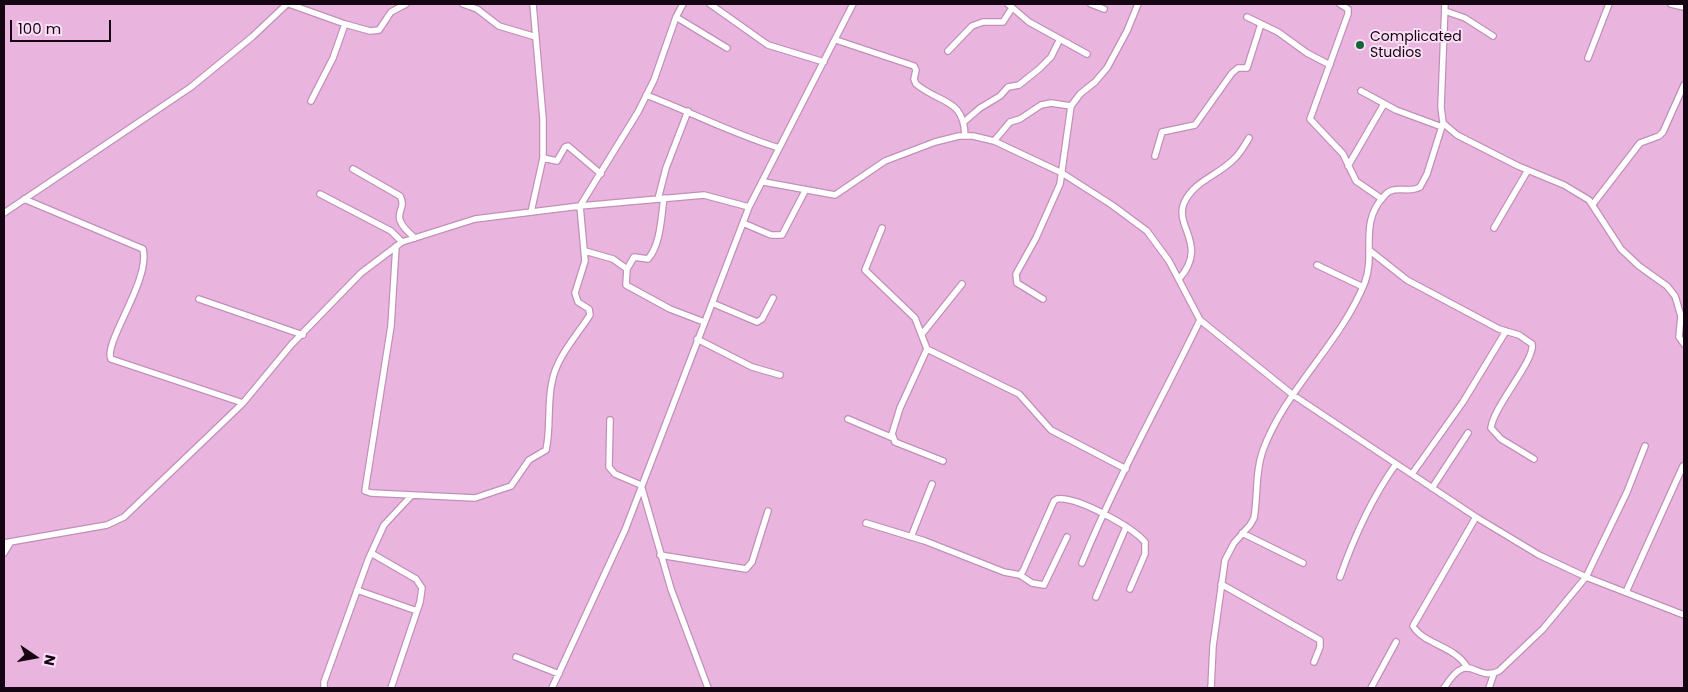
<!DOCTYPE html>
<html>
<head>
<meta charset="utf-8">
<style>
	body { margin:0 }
	#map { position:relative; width:1688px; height:692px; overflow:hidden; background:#e9b5df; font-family:Poppins,sans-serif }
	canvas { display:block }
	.frame { position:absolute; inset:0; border:5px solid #150512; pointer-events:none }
	.north { position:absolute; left:10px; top:632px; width:50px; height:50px; -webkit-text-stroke:4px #fadff5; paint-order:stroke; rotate:102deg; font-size:14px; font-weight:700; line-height:20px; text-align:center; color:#150512 }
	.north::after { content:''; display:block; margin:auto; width:18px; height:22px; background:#150512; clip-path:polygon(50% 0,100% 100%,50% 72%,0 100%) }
	.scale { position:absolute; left:10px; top:20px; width:101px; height:22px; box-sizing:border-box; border:2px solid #150512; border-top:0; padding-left:6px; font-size:15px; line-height:18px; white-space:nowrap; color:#150512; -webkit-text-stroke:4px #fadff5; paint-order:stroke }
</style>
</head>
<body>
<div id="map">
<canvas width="1688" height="692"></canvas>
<div class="frame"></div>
<div class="north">N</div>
<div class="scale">100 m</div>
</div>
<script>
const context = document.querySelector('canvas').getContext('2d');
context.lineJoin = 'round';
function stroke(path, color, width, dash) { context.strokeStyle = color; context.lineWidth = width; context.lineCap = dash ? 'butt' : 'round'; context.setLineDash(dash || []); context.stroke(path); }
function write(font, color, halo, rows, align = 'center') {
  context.font = font + ' Poppins,sans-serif'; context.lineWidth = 4; context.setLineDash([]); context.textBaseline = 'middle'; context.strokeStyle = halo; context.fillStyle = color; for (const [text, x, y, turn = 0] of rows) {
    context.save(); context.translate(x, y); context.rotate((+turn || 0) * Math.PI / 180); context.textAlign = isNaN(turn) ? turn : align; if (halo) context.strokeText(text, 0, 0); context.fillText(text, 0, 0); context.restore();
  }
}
const street = new Path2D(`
	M289,4L345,24L333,58L311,101
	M463,4L477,9L499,26L536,37
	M710,4L768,45L824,62
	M1008,4L1029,22L1087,54
	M1091,4L1104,9
	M1340,4L1348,9V14L1310,119L1343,154L1356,181L1382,199
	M1445,4L1441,107L1443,123L1457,135L1518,166L1564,185L1589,200L1621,249L1639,266L1667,286L1675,296L1681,316L1679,337L1684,344
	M1671,4L1684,7
	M1445,11L1465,18L1493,36
	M676,17L727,48
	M1247,17L1278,32L1307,53L1330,65
	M345,24L370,31L379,30L391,12L406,4
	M836,40L914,66L916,70L914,79L916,84C940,104 964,98 965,136
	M948,51L972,26L983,22H1003L1012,8
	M1588,58L1609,4
	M1361,91L1396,110L1442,127
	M646,95C691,112 733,134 779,148
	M965,121L980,108L1000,96L1008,87L1019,85L1039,69L1051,57L1060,39
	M994,141L1010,122L1020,119L1041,105L1051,103L1071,106
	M1155,156L1162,132L1195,125L1232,73L1238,68H1247L1261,24
	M543,158L557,161L565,147L568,146L601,174
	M1348,166L1384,104
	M353,169L400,196C409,212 385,213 415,238
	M764,182L835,195L885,161L935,142L959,136H973L994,141L1062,173L1112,205L1147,231L1169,261L1200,320L1293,395L1476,517L1539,555L1586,577L1684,615
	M320,194L391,231L402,242
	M24,199L143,249C151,280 103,343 111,359L243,403
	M658,199L666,168L688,111
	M1593,204L1640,143L1659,136L1663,132L1684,85
	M531,212L543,158V119L533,4
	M4,213L191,87L252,37L287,4
	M743,223L771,235H782L805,191
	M882,228L865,270L915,318L927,349L1019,394L1051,430L1126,469
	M1494,228L1528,170
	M396,246L391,326L365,491L371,493L475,498L511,486L529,460L546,450C551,428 547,404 552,382C556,358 577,335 590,315L589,309L578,302L575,293L585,261L580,206L638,112L654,80L676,17L683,4
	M1369,250L1407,280L1499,329L1519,335L1532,344C1536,359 1493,407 1491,428L1501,439L1534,459
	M585,251L613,259L627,269L626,285L670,309L704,322
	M1317,265L1363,287
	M627,269L634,257L648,259C661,244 661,217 664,198
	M1179,279C1209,245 1174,227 1184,203C1194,181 1217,176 1233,160C1240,154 1244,146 1249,138
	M199,299L303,335
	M1043,299L1017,283L1016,274L1036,238L1060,184L1071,106L1080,94L1095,82L1107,68L1127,31L1138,4
	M712,303L757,322L762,319L773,298
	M922,334L962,284
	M697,339L752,367L780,375
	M927,349L900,408L892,434L895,442L943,461
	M848,419L893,438
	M610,420L609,467L615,474L641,485L671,589L708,688
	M1412,474L1463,402L1506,331
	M1432,488L1468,433
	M866,523L925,541L1004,572L1020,575L1023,571L1054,501L1057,499C1077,496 1132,527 1145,542V554L1130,589
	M1242,533L1303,563
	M911,537L932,484
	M4,543L107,525L124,517L243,403L291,345L361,273L402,242L475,219L580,206L704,195L749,207L853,4
	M4,553L10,543
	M371,553L416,579L422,588L420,602L391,688
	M660,555L746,569L752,562L768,511
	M1082,563C1116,480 1161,401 1200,320
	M1020,575L1032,583L1044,585L1067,537
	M1340,577C1354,537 1371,499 1396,464
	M1221,584L1320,640V647L1314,662
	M357,590L417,611
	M1626,592L1683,466
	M1096,597L1126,527
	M516,657L559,674
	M1467,667C1455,646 1423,644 1413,626L1476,517
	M324,688V682L368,560L384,525L411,496
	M552,688L625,530L749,207
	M1211,688L1213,646L1225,560L1234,543L1250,525L1254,518C1258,495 1255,472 1263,450C1286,388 1341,343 1365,282C1376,252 1358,223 1385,195C1395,184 1409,194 1420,187L1427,174L1443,123
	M1371,688L1396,642
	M1444,688C1470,647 1474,683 1499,671L1543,629L1586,577L1627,492L1645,446
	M1489,688L1494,673`);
const markers = [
	[1360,45,5,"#116637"]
];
const poiNames = [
	["Complicated",1370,37],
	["Studios",1370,53]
];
stroke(street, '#c18fb8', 8);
stroke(street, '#fff', 5.5);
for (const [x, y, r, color] of markers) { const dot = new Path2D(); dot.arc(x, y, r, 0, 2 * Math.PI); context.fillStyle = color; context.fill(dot); stroke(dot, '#fadff5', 2); }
write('14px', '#150512', '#fadff5', poiNames, 'left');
</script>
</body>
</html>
